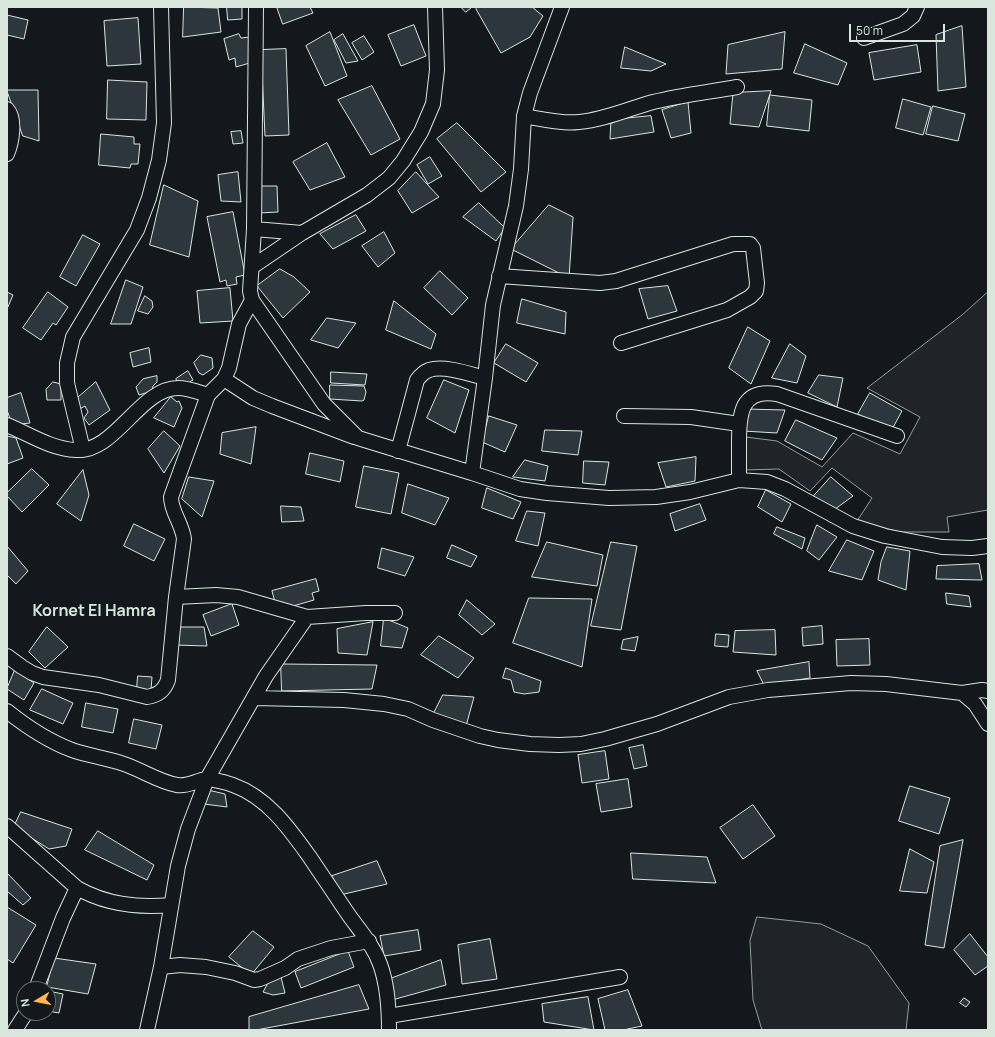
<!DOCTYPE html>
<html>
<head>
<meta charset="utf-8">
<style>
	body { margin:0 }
	#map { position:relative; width:995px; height:1037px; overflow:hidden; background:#14181c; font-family:Manrope,sans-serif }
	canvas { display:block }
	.frame { position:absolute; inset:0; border:8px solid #d8e6dc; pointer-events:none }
	.north { position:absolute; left:16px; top:981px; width:40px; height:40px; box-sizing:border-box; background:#14181c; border:1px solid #626a69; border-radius:50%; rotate:260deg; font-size:11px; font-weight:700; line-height:16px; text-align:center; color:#d8e6dc }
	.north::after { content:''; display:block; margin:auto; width:14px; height:18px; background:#ffb74d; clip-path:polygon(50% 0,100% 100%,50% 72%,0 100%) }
	.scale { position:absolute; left:849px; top:24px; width:96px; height:18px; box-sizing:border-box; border:2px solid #d8e6dc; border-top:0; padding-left:5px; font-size:12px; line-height:14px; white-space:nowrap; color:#d8e6dc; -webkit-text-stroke:3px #14181c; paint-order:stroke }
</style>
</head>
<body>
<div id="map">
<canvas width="995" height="1037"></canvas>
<div class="frame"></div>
<div class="north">N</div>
<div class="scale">50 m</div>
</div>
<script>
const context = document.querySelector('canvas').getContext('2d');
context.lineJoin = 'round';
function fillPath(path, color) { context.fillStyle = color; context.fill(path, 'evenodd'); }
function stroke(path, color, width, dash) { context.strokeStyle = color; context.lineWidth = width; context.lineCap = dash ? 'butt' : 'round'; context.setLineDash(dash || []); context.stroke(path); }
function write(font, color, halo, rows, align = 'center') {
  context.font = font + ' Manrope,sans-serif'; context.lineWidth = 3; context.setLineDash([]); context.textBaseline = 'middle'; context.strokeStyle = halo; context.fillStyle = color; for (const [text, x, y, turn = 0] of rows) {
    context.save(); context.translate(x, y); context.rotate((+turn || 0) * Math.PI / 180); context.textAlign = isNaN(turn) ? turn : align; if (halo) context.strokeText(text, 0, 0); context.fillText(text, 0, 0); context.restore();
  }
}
const green = new Path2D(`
	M988,292V510L947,517L949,532H900L857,521L872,498L832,468L810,491L779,469L744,470L746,437L777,441L822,467L853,433L900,454L920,417L867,388L962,315Z
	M757,917L821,924L868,946L909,1003L906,1030H762L753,1000L750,941Z`);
const building = new Path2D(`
	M184,7L218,8L221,32L183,37Z
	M227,7H242V19L228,20Z
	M277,7H310L313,13L283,24Z
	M461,7H472L466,12Z
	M478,7H532L543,16L530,37L501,53L476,9Z
	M7,15L28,20L24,39L7,35Z
	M138,18L141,64L107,66L104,21Z
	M414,25L426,56L401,66L388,35Z
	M962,26L966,87L938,91L936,35Z
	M330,32L347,76L325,86L306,46Z
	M785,32L782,69L726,74L728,45Z
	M239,34L241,38L250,37L253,62L236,67L235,58L229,60L224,39Z
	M343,34L358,61L346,63L334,40Z
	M364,36L374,52L362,60L352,43Z
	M805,44L847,63L838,85L794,73Z
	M917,45L921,72L874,80L869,53Z
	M625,47L666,64L651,71L621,68Z
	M286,49L289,135L265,136L261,50Z
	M108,80L147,82L146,120L107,119Z
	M372,86L400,139L371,155L338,100Z
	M7,90H38L39,141L23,136Z
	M771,91L759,127L730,124L733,93Z
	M770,95L812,100L809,131L767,126Z
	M903,99L931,107L923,135L896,128Z
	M688,102L691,133L671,138L662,110Z
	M933,106L965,114L958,141L926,134Z
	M651,116L654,132L610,139L611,120Z
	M457,123L506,172L481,192L437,139Z
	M241,131L243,143L233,144L231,132Z
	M101,134L134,137V144H140L138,164H131L130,168L99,165Z
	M327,143L345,177L310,190L293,162Z
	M430,157L442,176L428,184L417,165Z
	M238,172L241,202L221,201L218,175Z
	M416,172L439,197L412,213L398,191Z
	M164,185L198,201L189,257L150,245Z
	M258,186H277L278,212L259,213Z
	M479,203L505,228L496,241L463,217Z
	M549,205L573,217L569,278L511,249Z
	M233,212L245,275L236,277L237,284L227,286L226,280L220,282L207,217Z
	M356,215L366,231L333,249L320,234Z
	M384,232L395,253L378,267L362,246Z
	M83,235L100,244L76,286L60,277Z
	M280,269L294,277L310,292L283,318L257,286Z
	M440,271L468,298L452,315L424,288Z
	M126,280L143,287L131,324H111Z
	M668,286L677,311L648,319L639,289Z
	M230,288L233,321L200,323L197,291Z
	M7,292L13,295L7,309Z
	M48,292L68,307L56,325L53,323L41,340L23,328Z
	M145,296L152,301L153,307L148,314L138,311Z
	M522,299L566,312L565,334L517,323Z
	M394,301L436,334L431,349L386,330Z
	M327,318L356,323L338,348L311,340Z
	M748,327L770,341L751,384L729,368Z
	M506,344L538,363L526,382L494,363Z
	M790,344L806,356L797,383L772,378Z
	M149,348L151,362L133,367L130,353Z
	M201,355L212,358L213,368L203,375L199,373L194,363Z
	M188,371L193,380L181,387L178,384L176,379Z
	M331,372L367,374L365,385L331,383Z
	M819,375L843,378L837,407L808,393Z
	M157,376V382L153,386L152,391L139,395L136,387L143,379Z
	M444,380L469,390L455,433L427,418Z
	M53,382L61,384V400H47L46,390Z
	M96,382L110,410L89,425L84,418L88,412L85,406L78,410L74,401Z
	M330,385L364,386L366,392L364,400L362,401L330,399Z
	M21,393L30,423L12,425L7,410V398Z
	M870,393L902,411L890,433L858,414Z
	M171,397L177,402L179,401L182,408L174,427L154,418Z
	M746,409L785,410L777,433L743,431Z
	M489,416L517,425L505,452L482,442Z
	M796,420L837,438L822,460L785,441Z
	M256,427L251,464L220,454L222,433Z
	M545,430L582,431L578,455L542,451Z
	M164,431L180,446L164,473L148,449Z
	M7,436L16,438L23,458L7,464Z
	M310,453L344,461L340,482L306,474Z
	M696,457L695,481L666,487L658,463Z
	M525,460L548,466L545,481L513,477Z
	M584,461L609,462L605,485L583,483Z
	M364,466L399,473L391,514L356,507Z
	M32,469L49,485L22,512L7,496V493Z
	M83,470L89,495L81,521L57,504Z
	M189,477L214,481L202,517L182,499Z
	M831,477L853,496L831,512L812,498Z
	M408,484L449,498L435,525L402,513Z
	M487,488L521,502L513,519L482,508Z
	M766,490L791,504L782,522L758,507Z
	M700,504L706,520L675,531L670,514Z
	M281,506L301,507L304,521L282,522Z
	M527,511L545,513L538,546L516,541Z
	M134,524L165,539L154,561L124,546Z
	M817,525L837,537L819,560L807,551Z
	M777,527L805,538L802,549L774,534Z
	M847,540L874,551L862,580L829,571Z
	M547,542L603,555L597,586L532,577Z
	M611,542L637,546L621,630L591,626Z
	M452,545L477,556L471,567L447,558Z
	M7,546L28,571L16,584L7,575Z
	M887,547L910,551L906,590L878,580L881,562Z
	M382,548L414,557L405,576L378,568Z
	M979,564L982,580L936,579L937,566Z
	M316,579L319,591L312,593L314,600L286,608L276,606L272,591Z
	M946,593L969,596L971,607L947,604Z
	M529,598L592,599L582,667L513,643Z
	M467,600L495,624L482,635L459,615Z
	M232,604L239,625L211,636L203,615Z
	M384,618L408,628L402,648L381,646Z
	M373,622L367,655L338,653L337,629Z
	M822,626L823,644L803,646L802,628Z
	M47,627L68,647L45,668L29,652Z
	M175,627H204L207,646L174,645Z
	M775,630L776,655L733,652L735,631Z
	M716,634L729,635L728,647L715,646Z
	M439,636L474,658L458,678L421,655Z
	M638,637L635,651L621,649L623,640Z
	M869,639L870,665L837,666L836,640Z
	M809,662L810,678L764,685L757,671Z
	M281,664L377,665L372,689L282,691Z
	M506,668L541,681L539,692L524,694L514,692L511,680L503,678Z
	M15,670L34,683L24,700L7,689Z
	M138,676L152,677L151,690L137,689Z
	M42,689L73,703L63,724L30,710Z
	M443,695L474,697L466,726L434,713Z
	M86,703L118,709L113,733L82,727Z
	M134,719L162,725L156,749L129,743Z
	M643,745L647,766L634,769L629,748Z
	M605,751L609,779L582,783L578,755Z
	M628,779L632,807L601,812L596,784Z
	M910,786L950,798L939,834L899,821Z
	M208,790L225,794L227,807L204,804Z
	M753,805L775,836L743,859L720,828Z
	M21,812L72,829L66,846L49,849L14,827Z
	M98,831L154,865L147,880L85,850Z
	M963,840L944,948L925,945L940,846Z
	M910,849L934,862L927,893L900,891Z
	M631,853L707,857L716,883L633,879Z
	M377,861L387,884L340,895L332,876Z
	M7,873L31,898L23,905L7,891Z
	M7,907L36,925L13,963L7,959Z
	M418,930L421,950L384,956L380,936Z
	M253,931L274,947L251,975L229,957Z
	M970,934L988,957V966L975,975L954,950Z
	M490,939L497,979L462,984L458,945Z
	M348,951L354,967L301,988L295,972Z
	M54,958L96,964L88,994L47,987Z
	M441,960L446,985L392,1000L390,979Z
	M280,973L285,993L273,995L263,992L269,981Z
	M359,985L369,1009L256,1030H249V1017Z
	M628,990L642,1026L623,1030H605L598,999Z
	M48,991L63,994L59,1013L48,1011Z
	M588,997L594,1030L544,1022L542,1004Z
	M964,998L970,1002L966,1007L960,1003Z`);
const minor = new Path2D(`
	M256,7L254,229L250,291L252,300L324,404L358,438L472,473L520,489L547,493L609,498L656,497L690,492L739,480L767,482L785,489L853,526L885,536L942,547L972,548L988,546
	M864,38L903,24L913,16L917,7
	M7,109C16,119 12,142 7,154
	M524,116C542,119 561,124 579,122C604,120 628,109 653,102C681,95 709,92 737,87
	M254,229L302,233
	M252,267L302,233L367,195L389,178L403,161L421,132L433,104L437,70L435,7
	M499,276L600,283L616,281L733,244H750L753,248L757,283L756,291L750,297L727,310L621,343
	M224,379L253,398L272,406L354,437
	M624,416L691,417L739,424
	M7,425C29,434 51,449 76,450C115,453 140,388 178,388C188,388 198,392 208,395
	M83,450L67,383V363L73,337L137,230L149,198L159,160L164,123L161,7
	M398,451L417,380C420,376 424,372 429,370C444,365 470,374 485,378L493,305L516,206L521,169L524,116L530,93L562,7
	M472,473L485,378
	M739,480C739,467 739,455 739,442C739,414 741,388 777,394L897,436
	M307,617L366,613H395
	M7,656L22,667L32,673L43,677L99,685L147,697C158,695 164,691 168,680L176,597L184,539C182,523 171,512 171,497L208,395L224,379L229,368L239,324L252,300
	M962,693L975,704L988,724
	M254,698L344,700L384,704L408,709L433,720L480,736L498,740L530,744L559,745L581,744L605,739L657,724L729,697L768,690L851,683L886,684L962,693L982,690L988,691
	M7,711C27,727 48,741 72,750C89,756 107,758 124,764C142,770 159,782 177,785C188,787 197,780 207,779C212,779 228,783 233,785C267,797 289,828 309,856C321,874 334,893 346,911C358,929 373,944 380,964C387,983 389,1010 389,1030
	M7,826L77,888
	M161,967L180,965L206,967L235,973L254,980L260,979L285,968L298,959L331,948L369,941
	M36,989L63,918L77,888C107,905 138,908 171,905
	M389,1016L620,977
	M15,1030L26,1013
	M147,1030L161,967L178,866L188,829L207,779L266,676L307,617L238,597L216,595L176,597`);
const quarterNames = [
	["Kornet El Hamra",94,612]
];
fillPath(green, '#202428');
stroke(green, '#939e99', 1);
fillPath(building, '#2c363c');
stroke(building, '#d8e6dc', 1);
stroke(minor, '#d8e6dc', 16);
stroke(minor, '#14181c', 14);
write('bold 16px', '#d8e6dc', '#14181c', quarterNames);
</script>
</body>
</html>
